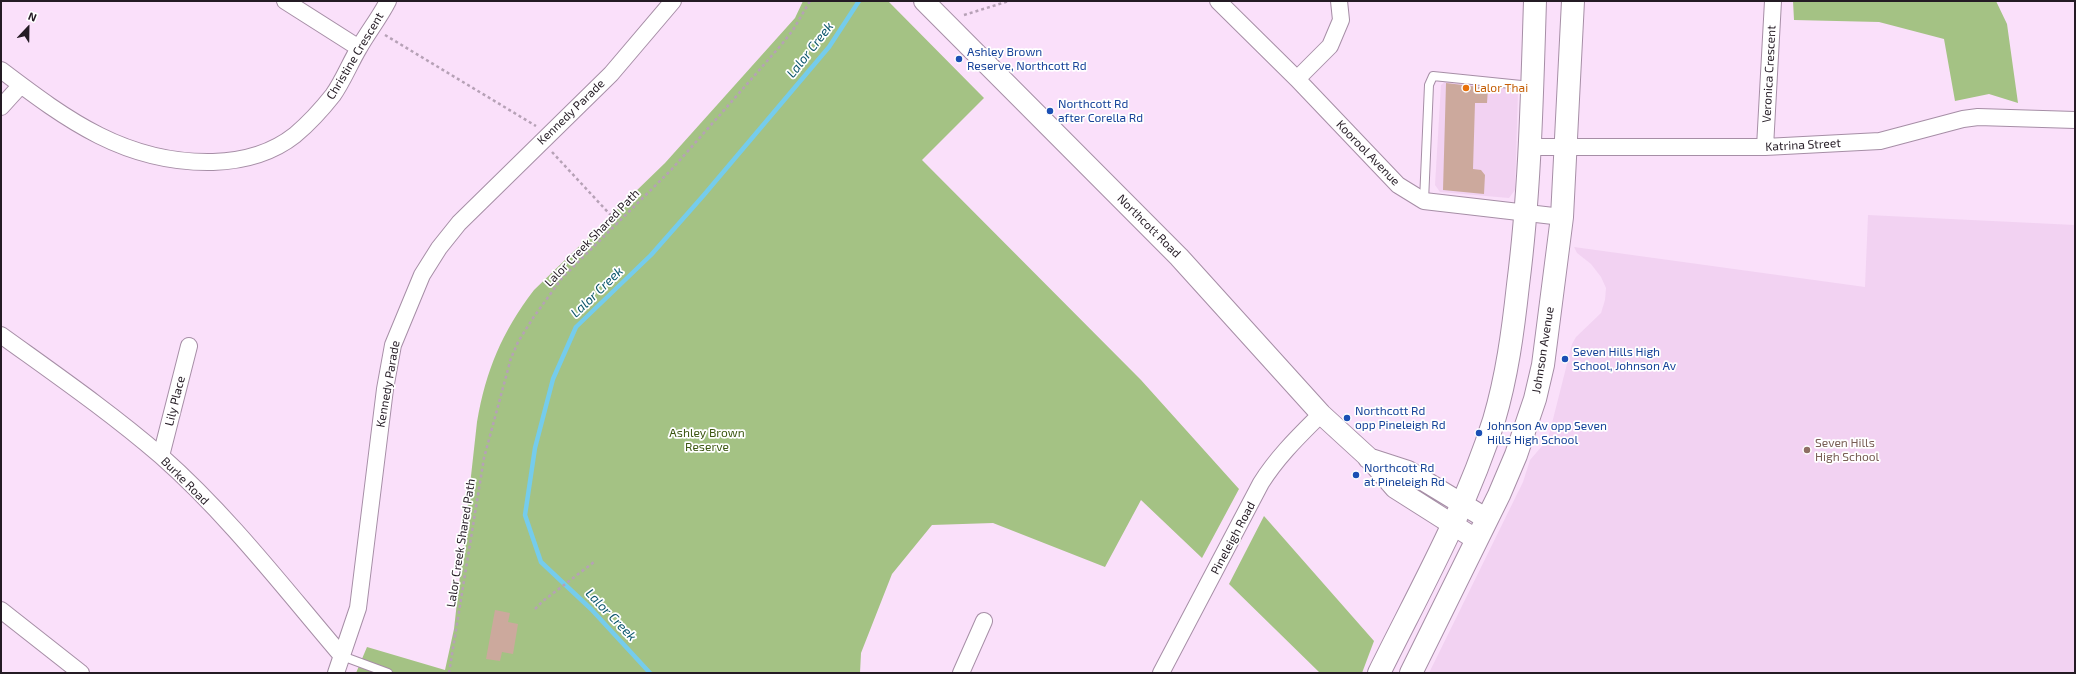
<!DOCTYPE html>
<html>
<head>
<meta charset="utf-8">
<style>
	body { margin:0 }
	#map { position:relative; width:2076px; height:674px; overflow:hidden; background:#fae0fa; font-family:"Exo 2",sans-serif }
	canvas { display:block }
	.frame { position:absolute; inset:0; border:2px solid #241b24; pointer-events:none }
	.north { position:absolute; left:8px; top:8px; width:40px; height:40px; -webkit-text-stroke:3px #fff; paint-order:stroke; rotate:22deg; font-size:11px; font-weight:700; line-height:16px; text-align:center; color:#241b24 }
	.north::after { content:''; display:block; margin:auto; width:14px; height:18px; background:#241b24; clip-path:polygon(50% 0,100% 100%,50% 72%,0 100%) }
</style>
</head>
<body>
<div id="map">
<canvas width="2076" height="674"></canvas>
<div class="frame"></div>
<div class="north">N</div>
</div>
<script>
const context = document.querySelector('canvas').getContext('2d');
context.lineJoin = 'round';
function fillPath(path, color) { context.fillStyle = color; context.fill(path, 'evenodd'); }
function stroke(path, color, width, dash) { context.strokeStyle = color; context.lineWidth = width; context.lineCap = dash ? 'butt' : 'round'; context.setLineDash(dash || []); context.stroke(path); }
function write(font, color, halo, rows, align = 'center') {
  context.font = font + ' "Exo 2",sans-serif'; context.lineWidth = 3.5; context.setLineDash([]); context.textBaseline = 'middle'; context.strokeStyle = halo; context.fillStyle = color; for (const [text, x, y, turn = 0] of rows) {
    context.save(); context.translate(x, y); context.rotate((+turn || 0) * Math.PI / 180); context.textAlign = isNaN(turn) ? turn : align; if (halo) context.strokeText(text, 0, 0); context.fillText(text, 0, 0); context.restore();
  }
}
const built = new Path2D(`
	M1446,81L1514,89L1518,92L1515,190L1509,198L1440,192L1435,185L1441,85Z
	M1868,215L2075,225V673H1429L1523,482L1530,460L1548,439L1572,344L1576,337L1601,313L1605,300L1606,288L1601,277L1591,264L1577,253L1574,247L1865,287Z`);
const green = new Path2D(`
	M803,1H888L984,98L922,160L1141,380L1239,489L1202,558L1141,500L1105,567L993,523L932,525L892,574L861,653L860,673H356L367,647L445,670L454,629L477,422C486,370 502,332 534,290L665,163L795,18Z
	M1793,1H1996L2007,24L2018,103L1989,94L1955,101L1944,39L1879,22L1794,20Z
	M1264,516L1374,641L1362,673H1320L1229,584Z`);
const stream = new Path2D(`
	M650,673L591,609L541,562L525,515L535,448L553,379L576,327L651,255L703,196L829,47L859,1`);
const building = new Path2D(`
	M1446,83L1488,88L1487,103H1475L1473,169L1481,170L1485,175L1484,194L1443,190Z
	M495,610L510,613L508,622L518,624L513,654L502,652L500,661L486,659Z`);
const path = new Path2D(`
	M964,15L1009,1
	M385,35L536,126
	M552,152L618,223
	M535,609L543,601L594,562
	M449,673L484,458L511,358L518,342L533,318L562,278L671,170L719,116L782,44L793,30L810,1`);
const service = new Path2D(`
	M1424,201L1429,85L1433,76L1531,86
	M342,656L388,673`);
const minor = new Path2D(`
	M285,1L359,48
	M1218,1L1297,79L1398,185L1424,201L1562,217
	M1,70C67,120 126,164 213,162C243,161 271,154 295,135C308,124 322,109 333,95C343,81 350,63 359,48C368,32 380,17 388,1
	M1297,79L1330,46L1341,20L1339,1
	M1,107L21,85
	M1529,147H1765L1880,141L1963,119L1978,117L2075,120
	M1765,147L1773,1
	M1,335C55,374 110,412 161,456C228,515 284,588 342,656
	M161,456L189,346
	M1,610L81,673
	M336,673L358,608L385,389L393,345L422,275L439,248L459,223L611,74L673,1
	M961,673L984,621
	M1161,673L1261,483C1278,456 1299,436 1321,414`);
const tertiary = new Path2D(`
	M924,1L1179,257L1321,414L1368,457L1395,488L1477,540
	M1368,458L1408,471L1487,519`);
const secondary = new Path2D(`
	M1379,673C1420,590 1466,509 1494,420C1507,376 1513,331 1518,285C1530,191 1532,96 1535,1
	M1411,673L1499,495L1516,455L1535,399L1543,365L1562,217L1573,1`);
const markers = [
	[959,59,4,"#1a4fb4"],
	[1466,88,4,"#e8710a"],
	[1050,111,4,"#1a4fb4"],
	[1565,359,4,"#1a4fb4"],
	[1347,418,4,"#1a4fb4"],
	[1479,433,4,"#1a4fb4"],
	[1807,450,4,"#8d6e63"],
	[1356,475,4,"#1a4fb4"]
];
const transitNames = [
	["Ashley Brown",967,52],
	["Reserve, Northcott Rd",967,66],
	["Northcott Rd",1058,104],
	["after Corella Rd",1058,118],
	["Seven Hills High",1573,352],
	["School, Johnson Av",1573,366],
	["Northcott Rd",1355,411],
	["opp Pineleigh Rd",1355,425],
	["Johnson Av opp Seven",1487,426],
	["Hills High School",1487,440],
	["Northcott Rd",1364,468],
	["at Pineleigh Rd",1364,482]
];
const streetNames = [
	["Christine Crescent",355,56,-59],
	["Veronica Crescent",1769,74,-87],
	["Kennedy Parade",571,112,-44],
	["Katrina Street",1803,145,-3],
	["Koorool Avenue",1368,153,46],
	["Northcott Road",1149,226,45],
	["Lalor Creek Shared Path",592,238,-46],
	["Johnson Avenue",1543,350,-81],
	["Kennedy Parade",388,384,-80],
	["Lily Place",175,401,-76],
	["Burke Road",185,481,45],
	["Pineleigh Road",1233,538,-62],
	["Lalor Creek Shared Path",461,543,-81]
];
const foodNames = [
	["Lalor Thai",1474,88]
];
const parkNames = [
	["Ashley Brown",707,433],
	["Reserve",707,447]
];
const educationNames = [
	["Seven Hills",1815,443],
	["High School",1815,457]
];
const waterNames = [
	["Lalor Creek",810,50,-52],
	["Lalor Creek",597,292,-44],
	["Lalor Creek",611,615,46]
];
fillPath(built, '#f2d2f2');
fillPath(green, '#a4c284');
stroke(stream, '#75ccec', 4.5);
fillPath(building, '#cca99d');
stroke(service, '#a68ea6', 10);
stroke(minor, '#a68ea6', 18);
stroke(tertiary, '#a68ea6', 22);
stroke(secondary, '#a68ea6', 24);
stroke(path, '#b6a1b6', 2.5, [3, 3]);
stroke(service, '#fff', 8);
stroke(minor, '#fff', 16);
stroke(tertiary, '#fff', 20);
stroke(secondary, '#fff', 22);
for (const [x, y, r, color] of markers) { const dot = new Path2D(); dot.arc(x, y, r, 0, 2 * Math.PI); context.fillStyle = color; context.fill(dot); stroke(dot, '#fff', 1.5); }
write('12px', '#164399', '#fff', transitNames, 'left');
write('12px', '#241b24', '#fff', streetNames);
write('12px', '#c56008', '#fff', foodNames, 'left');
write('12px', '#3c5711', '#fff', parkNames);
write('12px', '#785e54', '#fff', educationNames, 'left');
write('italic 13px', '#0c566c', '#fff', waterNames);
</script>
</body>
</html>
